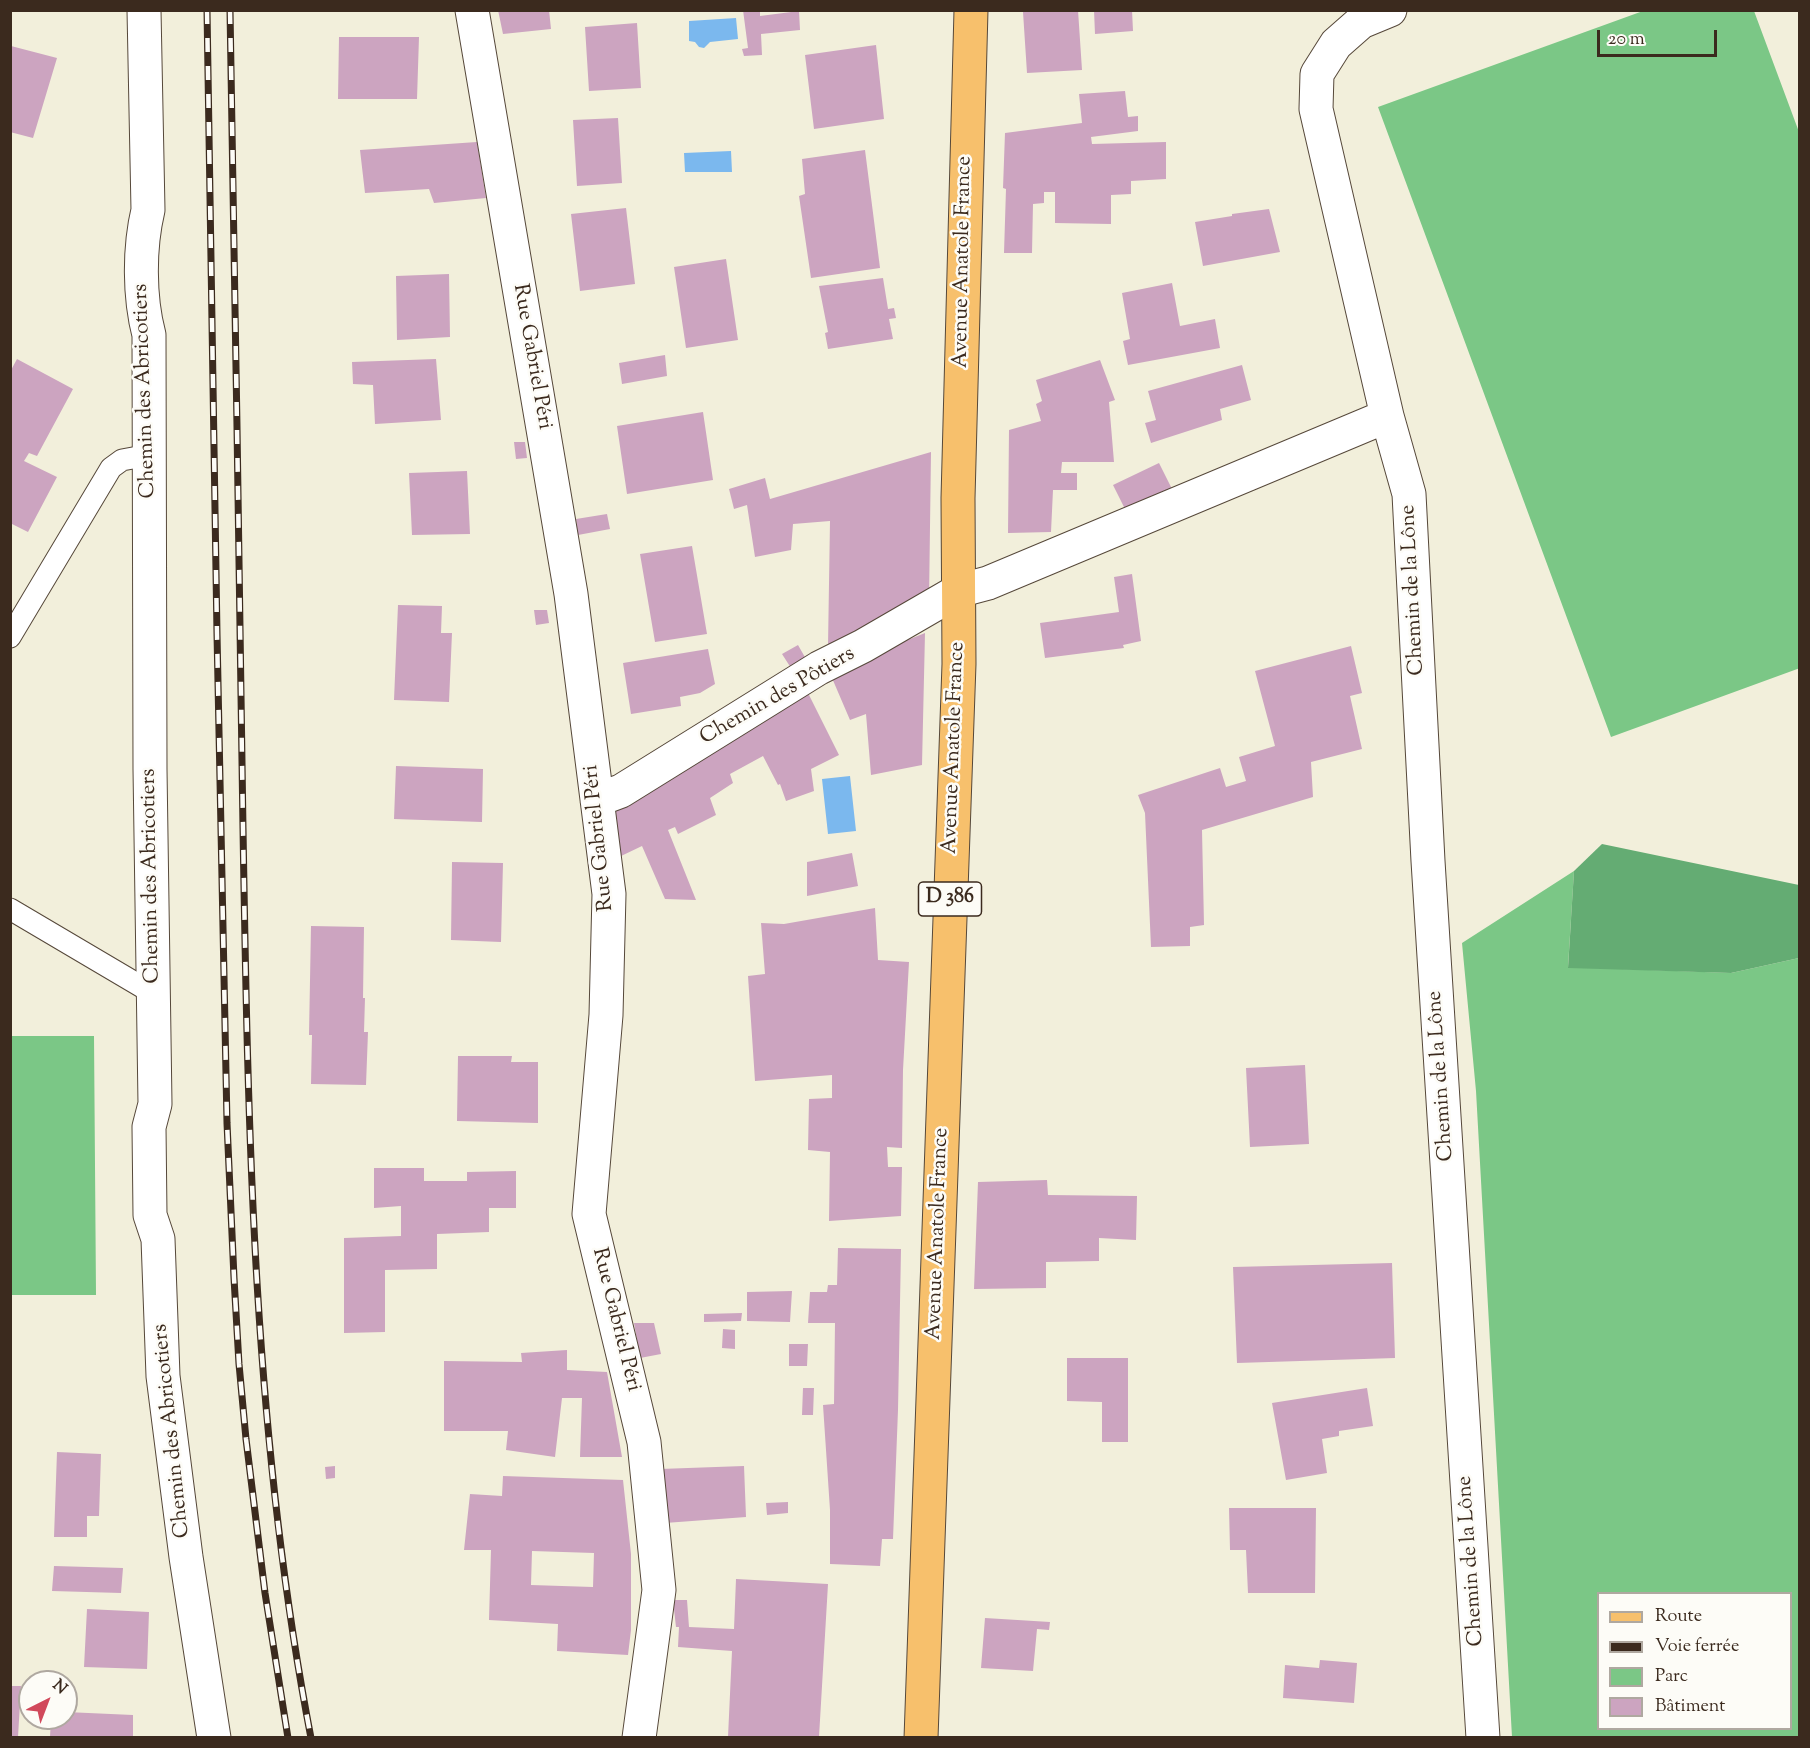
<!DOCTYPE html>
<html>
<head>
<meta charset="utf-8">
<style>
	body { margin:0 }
	#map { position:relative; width:1810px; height:1748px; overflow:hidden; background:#f2efdb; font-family:"Sorts Mill Goudy",serif }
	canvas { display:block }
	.frame { position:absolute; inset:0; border:12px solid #3b2a1e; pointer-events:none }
	.legend { position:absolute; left:1597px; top:1592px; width:195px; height:138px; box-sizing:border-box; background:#fdfcf7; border:2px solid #afa8a0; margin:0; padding:8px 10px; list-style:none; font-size:18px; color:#3b2a1e }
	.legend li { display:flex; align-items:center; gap:12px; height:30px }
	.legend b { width:30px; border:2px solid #afa8a0 }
	.north { position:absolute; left:18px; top:1670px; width:60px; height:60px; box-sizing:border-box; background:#fdfcf7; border:2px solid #afa8a0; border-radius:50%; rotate:42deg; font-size:16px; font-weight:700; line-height:24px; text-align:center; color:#3b2a1e }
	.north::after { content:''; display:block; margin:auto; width:21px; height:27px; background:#d1495b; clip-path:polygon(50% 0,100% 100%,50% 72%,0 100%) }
	.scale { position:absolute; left:1597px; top:30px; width:120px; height:27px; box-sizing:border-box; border:3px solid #3b2a1e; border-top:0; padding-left:8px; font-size:18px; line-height:21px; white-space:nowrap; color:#3b2a1e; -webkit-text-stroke:4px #fdfcf7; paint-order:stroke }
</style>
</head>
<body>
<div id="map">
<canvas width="1810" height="1748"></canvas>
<div class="frame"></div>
<ul class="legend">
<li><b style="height:8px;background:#f7c06c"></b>Route</li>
<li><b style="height:8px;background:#3b2a1e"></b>Voie ferrée</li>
<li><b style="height:16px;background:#7bc786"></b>Parc</li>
<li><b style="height:16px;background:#cca4c0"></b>Bâtiment</li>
</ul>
<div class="north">N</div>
<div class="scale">20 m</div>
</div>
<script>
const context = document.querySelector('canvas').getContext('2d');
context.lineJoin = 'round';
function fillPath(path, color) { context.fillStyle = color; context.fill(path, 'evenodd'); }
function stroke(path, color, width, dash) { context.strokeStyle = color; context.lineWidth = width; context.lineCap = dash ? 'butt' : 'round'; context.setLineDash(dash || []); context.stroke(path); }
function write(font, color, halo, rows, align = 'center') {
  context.font = font + ' "Sorts Mill Goudy",serif'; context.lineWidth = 5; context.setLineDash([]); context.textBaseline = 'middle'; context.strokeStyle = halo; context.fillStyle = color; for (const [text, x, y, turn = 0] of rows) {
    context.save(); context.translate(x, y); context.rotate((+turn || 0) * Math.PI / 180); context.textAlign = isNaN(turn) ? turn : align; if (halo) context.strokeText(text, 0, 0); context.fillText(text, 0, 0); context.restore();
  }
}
const green = new Path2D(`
	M1643,11H1754L1799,132L1800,668L1611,737L1378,107Z
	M1574,871L1568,967L1731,973L1799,958V1737H1512L1476,1091L1462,943ZM1598,1594H1790V1728H1598Z
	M11,1036H94L96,1295H11Z`);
const forest = new Path2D(`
	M1602,844L1799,885V958L1731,973L1568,968L1574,871Z`);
const water = new Path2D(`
	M736,18L738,39L710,42L704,48L699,47L695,42L689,41V21Z
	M731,151L732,172H685L684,153Z
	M850,776L856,831L828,834L822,779Z`);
const building = new Path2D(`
	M498,10H549L551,29L503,34Z
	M743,10H760V16L799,11L800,30L761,34L762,55L744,56L742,49L748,48Z
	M1042,10H1078L1082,70L1027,73L1023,12Z
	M1094,10H1132L1133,31L1095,34Z
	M637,23L641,88L589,91L585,27Z
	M339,37H419L417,99H338Z
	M876,45L884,119L814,129L805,55Z
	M11,46L57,58L33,138L10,132Z
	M1125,91L1128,117L1138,116V131L1091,137L1092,144L1166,142V179L1131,181V194L1111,195V224L1055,223V192H1044V203L1033,204L1032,253H1004L1006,189L1003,188L1005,133L1082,123L1079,94Z
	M618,118L622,183L577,186L573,120Z
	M477,142L486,198L434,203L429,189L365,193L360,150Z
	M865,150L880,268L811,278L799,196L805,194L802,159Z
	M626,208L635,284L580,291L571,214Z
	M1269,209L1280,252L1203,266L1195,222L1232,216V214Z
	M726,259L738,340L686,348L674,267Z
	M449,274L450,337L397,340L396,276Z
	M883,278L888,309L894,308L896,318L889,319L893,339L828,349L825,333L828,332L819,286Z
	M1172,283L1180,326L1215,319L1220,348L1128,365L1123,341L1130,339L1122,293Z
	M665,355L667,376L622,384L619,363Z
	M17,359L73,389L37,456L29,453L24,461L57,477L28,532L10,523V372Z
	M436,359L441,420L375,424L373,385L353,384L352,362Z
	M1100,360L1115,400L1109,402L1114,462H1062L1061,473H1077V490H1053L1051,532L1008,533L1009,430L1041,421L1036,404L1042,401L1036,380Z
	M1242,365L1251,400L1220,409L1222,420L1151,443L1145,423L1156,420L1148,391Z
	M703,412L713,480L627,494L617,426Z
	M514,442H525L527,458L516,459Z
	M931,452L929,601L828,646L830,521L793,524L791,550L755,557L747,505L734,509L729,489L765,478L770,499Z
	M1159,463L1172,489L1126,511L1113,485Z
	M467,471L470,534L412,535L409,473Z
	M607,514L610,529L578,535L576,519Z
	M692,546L707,634L655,642L640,554Z
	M1132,574L1141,641L1123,645L1124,648L1045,658L1040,623L1119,612L1114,577Z
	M398,605L442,606L441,633H452L449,702L394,700Z
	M534,610H547L549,623L536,625Z
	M925,633L922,765L871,775L866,714L850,720L832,678L880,651Z
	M798,645L806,659L791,668L782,654Z
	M1351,646L1362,693L1350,696L1362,749L1311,762L1313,797L1202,830L1204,925L1190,927V946L1151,947L1145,813L1138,795L1220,768L1226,787L1246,781L1239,757L1275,746L1255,671Z
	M708,649L715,684L700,693L680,697L681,706L631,714L623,663Z
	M807,691L839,755L811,769L814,791L786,801L780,784L778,785L763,756L730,774L733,783L710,798L716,815L678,834L675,827L668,830L696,900L665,899L642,846L619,857L610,810Z
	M396,766L483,769L482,822L394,819Z
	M852,853L858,886L807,896V862Z
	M452,862L503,863L501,942L451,940Z
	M875,908L878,960L909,962L903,1070L902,1148L887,1147L888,1167H902L901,1216L829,1221L830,1152L808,1150L809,1099L832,1098V1075L755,1081L748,976L765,974L761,923L784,924Z
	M311,926L364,927L363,998H365L364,1032H368L366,1085L311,1084L312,1035H309Z
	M458,1056H512L511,1062H538V1123L457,1121Z
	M1305,1065L1309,1144L1250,1147L1246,1068Z
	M374,1168H424V1181H467V1172L516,1171V1208H489V1232L437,1234V1269L385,1270V1332L344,1333V1238L401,1236V1206L374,1208Z
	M1047,1180L1048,1195L1137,1196L1136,1240L1099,1238V1261L1046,1262V1288L974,1289L978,1182Z
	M838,1248L901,1249L898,1410L893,1539H882L880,1566L830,1564V1510L823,1405L834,1404L835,1323H808L810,1292H827L828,1285H837Z
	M1392,1263L1395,1358L1237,1363L1233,1267Z
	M792,1291L790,1322L747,1321V1292Z
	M742,1313L741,1321L704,1322V1314Z
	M634,1323H654L661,1354L640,1358Z
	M723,1329L735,1330V1349L722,1348Z
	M789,1344H808L807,1366H789Z
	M567,1350V1370L607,1372L622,1457H580L582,1398H562L555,1457L506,1450L508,1431H444V1361L522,1362L521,1353Z
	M1067,1358H1128V1442H1102V1402L1067,1401Z
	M803,1388H814L813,1415H802Z
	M1367,1388L1373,1426L1339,1431V1436L1322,1439L1327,1473L1286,1480L1272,1403Z
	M57,1452L101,1454L99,1516H87V1537H54Z
	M335,1466V1478L326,1479L325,1467Z
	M744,1466L746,1517L665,1523L660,1469Z
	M503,1476L623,1480L631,1554V1630L628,1655L557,1651L558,1624L489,1620L491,1550H464L470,1494L502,1496ZM532,1551L594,1553L593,1587L531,1585Z
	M788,1502V1513L767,1515L766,1503Z
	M1229,1508H1316L1315,1593H1248L1246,1550H1230Z
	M54,1566L123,1568L121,1593L52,1591Z
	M736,1579L828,1584L819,1737H728L732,1651L678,1647L679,1627H676L673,1600H687L689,1627L734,1629Z
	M87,1609L149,1612L147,1669L84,1667Z
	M985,1618L1050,1622L1049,1630L1037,1629L1033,1671L981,1668Z
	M1320,1660L1357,1663L1354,1703L1283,1698L1285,1665L1319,1668Z
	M10,1686H21L18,1737H10Z
	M66,1712L133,1715V1737H50L51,1718H66Z`);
const lane = new Path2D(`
	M10,637L111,468L122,460L149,455
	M10,909L154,994`);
const street = new Path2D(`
	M144,10L148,210C139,248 139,297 149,335L150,769L155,1104L149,1127L150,1215L158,1239L163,1376L186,1557L214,1738
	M472,10L571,594L609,894L606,1015L589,1214L644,1442L659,1590L639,1738
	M1390,10L1361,22L1336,44L1317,74L1316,109L1387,416L1409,494L1428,861L1483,1738
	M597,800L621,791L819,668L863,646L958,591L988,583L1387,416`);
const primary = new Path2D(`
	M921,1738L959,664L958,498L971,10`);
const rail = new Path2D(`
	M207,10L217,634L227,1123L234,1278L239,1364L246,1439L265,1593L288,1738
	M230,10C235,283 239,555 243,828C248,1132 253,1438 311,1738`);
const shields = [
	[950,899,63]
];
const shieldNames = [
	["D 386",950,899]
];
const streetNames = [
	["Avenue Anatole France",964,262,-89],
	["Rue Gabriel Péri",531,357,80],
	["Chemin des Abricotiers",146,391,-92],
	["Chemin de la Lône",1414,590,-93],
	["Chemin des Pôtiers",778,697,-30],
	["Avenue Anatole France",955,748,-88],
	["Rue Gabriel Péri",600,838,-96],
	["Chemin des Abricotiers",152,876,-91],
	["Chemin de la Lône",1442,1076,-94],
	["Avenue Anatole France",939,1234,-88],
	["Rue Gabriel Péri",615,1320,76],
	["Chemin des Abricotiers",173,1431,-96],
	["Chemin de la Lône",1472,1561,-94]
];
fillPath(green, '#7bc786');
fillPath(forest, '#64ac73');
fillPath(water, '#7bb8ee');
fillPath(building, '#cca4c0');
stroke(lane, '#56483a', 23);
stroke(street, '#56483a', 35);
stroke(primary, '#56483a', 35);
stroke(lane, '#fff', 21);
stroke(street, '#fff', 33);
stroke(primary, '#f7c06c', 33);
stroke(rail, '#3b2a1e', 7);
stroke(rail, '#fdfcf7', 4.5, [14]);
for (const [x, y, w] of shields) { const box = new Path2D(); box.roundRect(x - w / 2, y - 17, w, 34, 4.5); context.fillStyle = '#fdfcf7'; context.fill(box); stroke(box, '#3b2a1e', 1.5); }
write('bold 20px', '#3b2a1e', null, shieldNames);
write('21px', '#3b2a1e', '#fdfcf7', streetNames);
</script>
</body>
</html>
